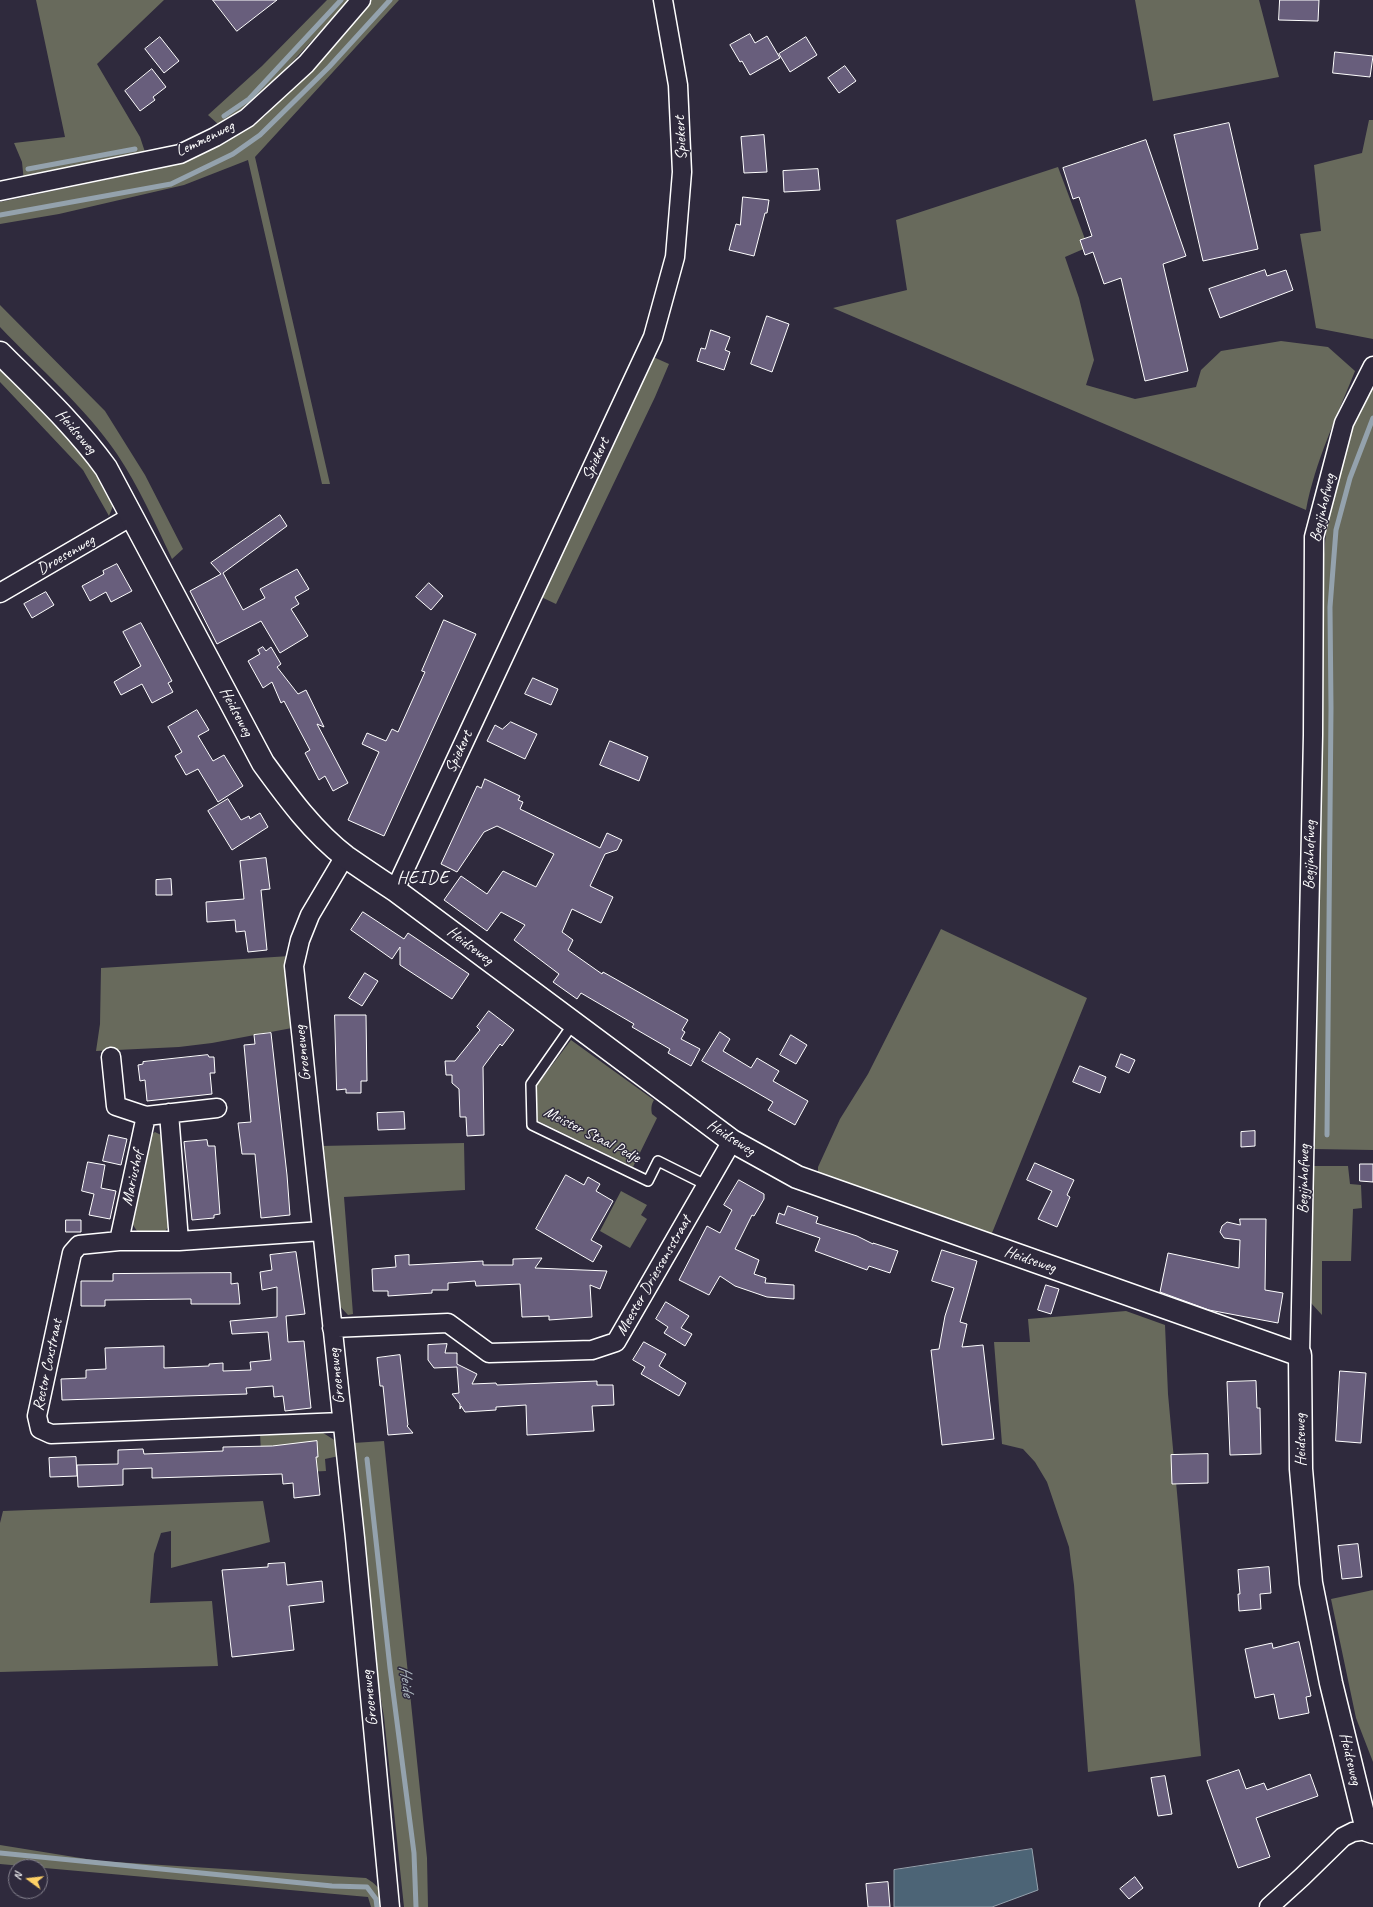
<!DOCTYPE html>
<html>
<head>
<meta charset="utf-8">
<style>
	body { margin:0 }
	#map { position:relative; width:1373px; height:1907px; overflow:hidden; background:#2f2a3d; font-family:Caveat,sans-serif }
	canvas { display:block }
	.north { position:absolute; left:8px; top:1859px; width:40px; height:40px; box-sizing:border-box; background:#2f2a3d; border:1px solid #827f8b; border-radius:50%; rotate:285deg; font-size:11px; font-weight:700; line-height:16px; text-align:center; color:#fff }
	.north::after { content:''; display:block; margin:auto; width:14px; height:18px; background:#ffd166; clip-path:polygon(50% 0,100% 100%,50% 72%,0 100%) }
</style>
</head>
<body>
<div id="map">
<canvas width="1373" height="1907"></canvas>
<div class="north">N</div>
</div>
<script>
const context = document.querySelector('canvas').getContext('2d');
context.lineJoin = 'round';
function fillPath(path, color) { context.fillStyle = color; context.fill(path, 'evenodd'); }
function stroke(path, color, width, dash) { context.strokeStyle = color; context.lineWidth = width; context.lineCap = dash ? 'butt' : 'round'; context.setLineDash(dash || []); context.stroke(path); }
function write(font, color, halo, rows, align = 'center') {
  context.font = font + ' Caveat,sans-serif'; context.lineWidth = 3; context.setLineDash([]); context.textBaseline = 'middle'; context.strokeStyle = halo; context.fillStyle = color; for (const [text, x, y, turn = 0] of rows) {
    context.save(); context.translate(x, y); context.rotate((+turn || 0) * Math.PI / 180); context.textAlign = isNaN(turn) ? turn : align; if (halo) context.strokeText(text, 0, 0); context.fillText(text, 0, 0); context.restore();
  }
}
const green = new Path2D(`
	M36,0H164L97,64L140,137L146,155L24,182L22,162L14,143L65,137Z
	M327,0H349L264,93L232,119L219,125L208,115L262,66Z
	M370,0H399L255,157L330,484H322L248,160L184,185L59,214L0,224V202L128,175L212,149L265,116Z
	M1135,0H1259L1279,77L1153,101Z
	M1369,120H1373V339L1316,328L1300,234L1321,231L1314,165L1362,153Z
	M1058,167L1088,247L1065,257L1079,298L1094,360L1086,385L1135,399L1196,387L1201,370L1221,351L1281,341L1328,347L1355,371C1337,416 1315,462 1306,510L833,308L907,290L896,220Z
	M0,305L105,411L145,475L183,549L172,559C155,523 139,487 117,454C85,407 39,368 0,327Z
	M651,356L669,364L655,397L556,604L539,596Z
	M0,363L88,457L113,506L109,516L83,470L0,382Z
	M1373,379V1150L1313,1149L1318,620L1327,521L1349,433Z
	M941,929L1087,998L990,1238L818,1172V1167L840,1119L868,1074Z
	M290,956L288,998L292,1028L212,1043L179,1047L96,1051L100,1024L101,968Z
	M571,1040L654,1100C651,1105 651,1109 652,1114L657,1118L633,1167L538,1121L534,1089Z
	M155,1132L161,1135L164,1144L172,1222L163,1234L150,1235L137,1231L131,1222L152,1134Z
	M464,1143L465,1190L344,1197L353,1314L348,1315L336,1302L320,1146Z
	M1314,1166H1348L1350,1184L1361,1185L1362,1208L1353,1209L1351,1261H1322V1315L1311,1303Z
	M621,1191L647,1205L641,1215L647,1219L630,1248L600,1231Z
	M1126,1311L1165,1325L1168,1394L1201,1756L1088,1772L1074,1585L1069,1547L1047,1482L1035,1462L1023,1449L1002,1444L994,1342H1030L1028,1319Z
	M320,1431L336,1441L339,1456L325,1459L326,1471L262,1474L260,1433Z
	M384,1441L427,1858L428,1907H404L384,1717L375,1664L353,1443Z
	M263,1501L270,1542L171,1568V1531L161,1533L154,1554L150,1603L212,1601L218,1666L0,1672V1523L3,1511Z
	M1373,1590V1762L1356,1718L1331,1599Z
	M0,1845L99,1861L366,1878C379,1886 383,1892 385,1907H371L368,1897L0,1864Z`);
const water = new Path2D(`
	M1032,1849L1038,1890L992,1907H894V1870Z`);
const stream = new Path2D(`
	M224,116L249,99L341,0
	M28,169L135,149
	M0,215L171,184L233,154L260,135L329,67L390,0
	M1327,1135L1331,708L1330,607L1336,530L1350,478L1373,418
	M367,1459L390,1668L414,1853L416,1907
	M0,1853L332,1886L367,1887L376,1899L377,1907`);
const building = new Path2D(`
	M213,0H277L237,31Z
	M1280,0H1319L1318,21L1279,20Z
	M750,34L755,43L767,36L780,58L750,75L742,61L740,62L730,45Z
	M160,37L179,61L164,73L145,49Z
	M806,37L817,55L790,72L779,54Z
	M1335,52L1373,56L1370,77L1333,73Z
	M845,66L856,81L839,93L828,78Z
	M152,69L166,87L153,97L155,100L140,111L125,91Z
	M1229,123L1258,249L1203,261L1174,135Z
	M764,135L767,172L744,173L741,137Z
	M1146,140L1186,256L1163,264L1188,371L1145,381L1121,278L1104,284L1093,252L1085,255L1080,240L1092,236L1079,197L1073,199L1063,168Z
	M818,169L820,190L784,192L783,171Z
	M743,197L769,200L767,213H765L754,256L729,250L736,224L740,225Z
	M1265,270L1267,276L1286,270L1293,290L1220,318L1209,289Z
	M767,316L789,324L772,372L751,364Z
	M711,330L730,337L725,350L730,352L724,370L697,361L701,348L705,349Z
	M280,515L287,526L223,573L243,610L265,598L260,589L297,569L309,589L295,597L299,604L291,609L308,636L280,653L261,621L217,644L190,591L221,574L211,563Z
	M117,564L132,591L111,602L106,592L90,601L82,586L104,574L103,571Z
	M429,583L443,596L431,610L416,597Z
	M46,592L54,605L32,618L24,604Z
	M444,620L476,634L384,836L348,820L379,752L362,744L367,733L386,741L392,729L398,732L425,672L422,671Z
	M141,623L172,681L168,683L173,692L152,703L142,684L121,695L114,682L141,666L123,632Z
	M263,647L266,651L271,647L281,664L277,667L298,694L306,690L324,727L317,724L348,783L333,791L325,776L319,780L305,753L310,750L284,701L281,703L272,682L263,688L248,661L260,654L258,650Z
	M533,678L558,689L551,705L525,694Z
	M197,710L209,730L198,736L213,761L224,755L243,786L218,802L198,769L186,775L175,756L182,752L168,727Z
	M511,722L537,734L525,759L487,741L495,725L502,729Z
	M610,741L648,757L639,781L600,765Z
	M485,779L520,796L518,800L523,802L520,809L600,848L607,833L622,840L617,850L605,854L590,886L613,897L601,923L572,909L562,932L573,940L568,950L602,974L603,972L688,1020L682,1030L685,1032L681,1039L700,1049L691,1066L668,1053L670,1049L632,1027L634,1024L581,993L577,999L553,982L559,974L514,940L525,925L501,912L487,931L444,900L461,876L487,894L503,871L536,887L554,854L497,826L484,832L457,872L441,864L477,786L481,788Z
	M228,799L241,820L249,816L250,819L260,813L268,827L232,850L208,811Z
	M266,858L270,889L261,890L267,950L248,952L245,931L236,932L235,920L207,922L206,902L244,899L240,861Z
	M171,879L172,895H156V880Z
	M363,912L404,939L408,933L469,974L452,999L400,965V947L392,959L351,930Z
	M365,973L378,981L362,1006L349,998Z
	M489,1011L514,1030L502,1046L500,1044L483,1067L484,1135L467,1136L466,1117H460L459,1089L452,1083V1075H446L445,1061H455L480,1030L477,1027Z
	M335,1015H366L367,1081H361V1093H346V1089L337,1090Z
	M720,1032L730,1039L723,1051L751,1068L757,1058L779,1071L773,1081L808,1101L795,1125L768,1110L773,1102L702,1061Z
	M271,1033L287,1175L290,1215L261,1218L255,1154H242L238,1123L251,1122L244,1045L255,1044L254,1035Z
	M791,1035L807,1045L796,1064L780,1055Z
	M1121,1054L1135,1060L1129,1073L1116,1067Z
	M208,1055L209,1057H214L215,1073H210L212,1094L147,1101L145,1080L140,1081L138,1065L143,1064V1062Z
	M1080,1066L1106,1077L1100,1093L1073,1082Z
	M404,1112L405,1129L378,1130L377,1113Z
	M1255,1131V1146L1241,1147V1132Z
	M109,1135L127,1139L121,1165L103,1161Z
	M207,1140L208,1146H215L220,1214L214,1215V1218L192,1220L184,1142Z
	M88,1162L105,1165L101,1188L116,1191L110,1219L89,1215L94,1194L82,1191Z
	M1035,1163L1074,1180L1067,1195L1070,1197L1057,1227L1038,1219L1052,1191L1027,1180Z
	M1360,1164H1373V1182L1360,1181Z
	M566,1175L584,1185L588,1177L600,1184L596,1191L613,1201L591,1240L602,1246L593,1262L536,1229Z
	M739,1180L764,1194V1199L754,1216L752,1215L735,1249L759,1260L754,1274L766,1278L765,1283L794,1285V1299L767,1297L735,1286L720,1276L709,1295L679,1280L707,1226L720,1233L732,1210L724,1205Z
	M788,1206L818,1217L816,1223L857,1236L873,1244V1243L898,1251L890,1273L869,1266L867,1270L815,1251L820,1238L776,1223L779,1213L784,1215Z
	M1240,1219H1266L1265,1290L1283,1293L1278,1323L1209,1310L1160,1292L1168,1253L1239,1268L1240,1240L1224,1238L1220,1232L1222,1226L1227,1222L1240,1225Z
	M66,1220H81V1232H66Z
	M942,1250L977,1261L960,1322L967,1324L962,1347L983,1345L994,1439L942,1445L931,1350L939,1349L945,1316L954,1288L932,1281Z
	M296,1252L305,1314L286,1316L288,1342L304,1341L311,1408L285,1411L283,1396L274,1397L273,1386L246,1388L247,1394L62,1400L61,1379L86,1378V1370L106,1369L105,1348L164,1346V1368L209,1366V1364L223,1363V1371L251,1370L250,1362L271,1360L268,1332L232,1334L230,1321L277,1317V1287L262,1290L260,1272L272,1270L270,1255Z
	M409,1255V1265L483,1261V1265H513V1259L542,1258L535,1268L607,1271L600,1289L590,1285L592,1317L549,1320V1316L522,1317L520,1284L476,1286L475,1281L448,1283V1290H432V1293L388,1296V1291H373L372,1269L396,1267L395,1256Z
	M231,1273V1284L238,1283L240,1304H191V1299L105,1300V1306H81V1281H113V1274Z
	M1046,1285L1059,1289L1051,1314L1038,1310Z
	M666,1302L689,1316L681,1328L692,1334L685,1346L664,1333L668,1327L656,1319Z
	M644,1342L666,1354L659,1366L686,1383L679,1396L641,1374L645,1367L633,1360Z
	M447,1344L445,1353H457V1364L477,1374L472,1384L496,1383L497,1385L597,1381V1385H613L614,1405L592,1406L594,1431L527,1435L526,1405L496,1407V1410L465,1412L461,1406L460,1409V1404L452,1394L459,1393L457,1367L434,1368L428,1360V1345Z
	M400,1355L408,1425L407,1426L413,1433L388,1435L383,1386H380L377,1358Z
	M1340,1371L1366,1373L1361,1443L1336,1441Z
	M1256,1381L1257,1408H1260L1261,1454L1230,1455L1227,1382Z
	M317,1441L318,1457H316L320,1495L294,1498L293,1483L283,1484L282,1474L152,1478V1468L123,1469V1485L78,1487L77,1465L118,1464V1450L143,1449L144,1454L223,1451V1447L272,1446Z
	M1208,1454V1483L1172,1484L1171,1455Z
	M76,1457L77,1476L50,1477L49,1458Z
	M1358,1544L1362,1577L1342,1579L1338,1546Z
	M285,1563L287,1585L322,1581L324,1602L289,1606L294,1650L232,1657L222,1570L268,1567V1564Z
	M1269,1567L1271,1593L1260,1594L1261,1609L1239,1611L1238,1594H1240L1238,1570Z
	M1299,1642L1311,1696L1306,1697L1309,1713L1279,1719L1274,1694L1255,1698L1245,1649L1272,1643L1273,1648Z
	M1239,1770L1246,1789L1264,1783L1267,1790L1310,1774L1318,1796L1256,1818L1270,1857L1238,1868L1207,1781Z
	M1165,1776L1172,1814L1158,1816L1151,1778Z
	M1135,1877L1143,1888L1129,1899L1120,1889Z
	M888,1882L890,1907H868L866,1884Z`);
const lane = new Path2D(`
	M573,1024L531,1084L532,1125L648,1181L658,1161L706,1185`);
const street = new Path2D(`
	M0,191L180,154L215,137L247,118L306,64L361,0
	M0,593L132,516
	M345,856L310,915L300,940L294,966L355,1538L390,1907
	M395,890L653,337L675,257L682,172L678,85L663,0
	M111,1057L116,1106L146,1116L217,1108
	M169,1113L179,1241
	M322,1231L179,1241H119L79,1245L72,1253L37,1416L40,1429L51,1434L342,1422
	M119,1241L146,1116
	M332,1328L448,1323L489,1353L592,1350L616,1342L732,1141
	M1300,1355L1313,735L1314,537L1344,423L1373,366
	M1269,1907L1302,1877L1343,1837L1353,1832L1367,1830`);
const secondary = new Path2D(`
	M0,353C37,390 75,425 106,468L263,763C287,796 313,832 346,857C362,868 378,879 395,890L732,1141L797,1177L1300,1355L1301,1469L1311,1583L1331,1683L1367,1830L1373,1832`);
const streetNames = [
	["Spiekert",681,138,-93],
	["Lemmenweg",205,139,-26],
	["Heidseweg",76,432,49],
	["Spiekert",596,459,-65],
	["Begijnhofweg",1323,508,-77],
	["Droesenweg",66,555,-30],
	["Heidseweg",236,712,62],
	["Spiekert",459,752,-65],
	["Begijnhofweg",1310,855,-89],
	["Heidseweg",470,946,37],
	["Groeneweg",303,1053,-96],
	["Meister Staal Pedje",592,1135,27],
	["Heidseweg",731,1138,33],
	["Mariushof",133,1178,-78],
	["Begijnhofweg",1304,1179,-89],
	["Heidseweg",1030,1260,19],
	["Meester Driessensstraat",654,1276,-60],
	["Rector Coxstraat",48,1365,-78],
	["Groeneweg",337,1376,-96],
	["Heidseweg",1301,1440,-91],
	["Groeneweg",370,1698,-96],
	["Heidseweg",1350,1759,77]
];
const waterNames = [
	["Heide",406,1681,83]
];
const quarterNames = [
	["HEIDE",423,878]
];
fillPath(green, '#686a5c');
fillPath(water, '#4c6476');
stroke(water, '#94a2ad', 1);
stroke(stream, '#94a2ad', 5);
fillPath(building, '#685e7c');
stroke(building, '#fff', 1);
stroke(lane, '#fff', 12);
stroke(street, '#fff', 21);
stroke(secondary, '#fff', 25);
stroke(lane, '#2f2a3d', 9);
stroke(street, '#2f2a3d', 18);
stroke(secondary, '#2f2a3d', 22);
write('16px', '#fff', '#2f2a3d', streetNames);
write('italic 17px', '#aeb9c1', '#2f2a3d', waterNames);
context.letterSpacing = '1px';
write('18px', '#fff', '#2f2a3d', quarterNames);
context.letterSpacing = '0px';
</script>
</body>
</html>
